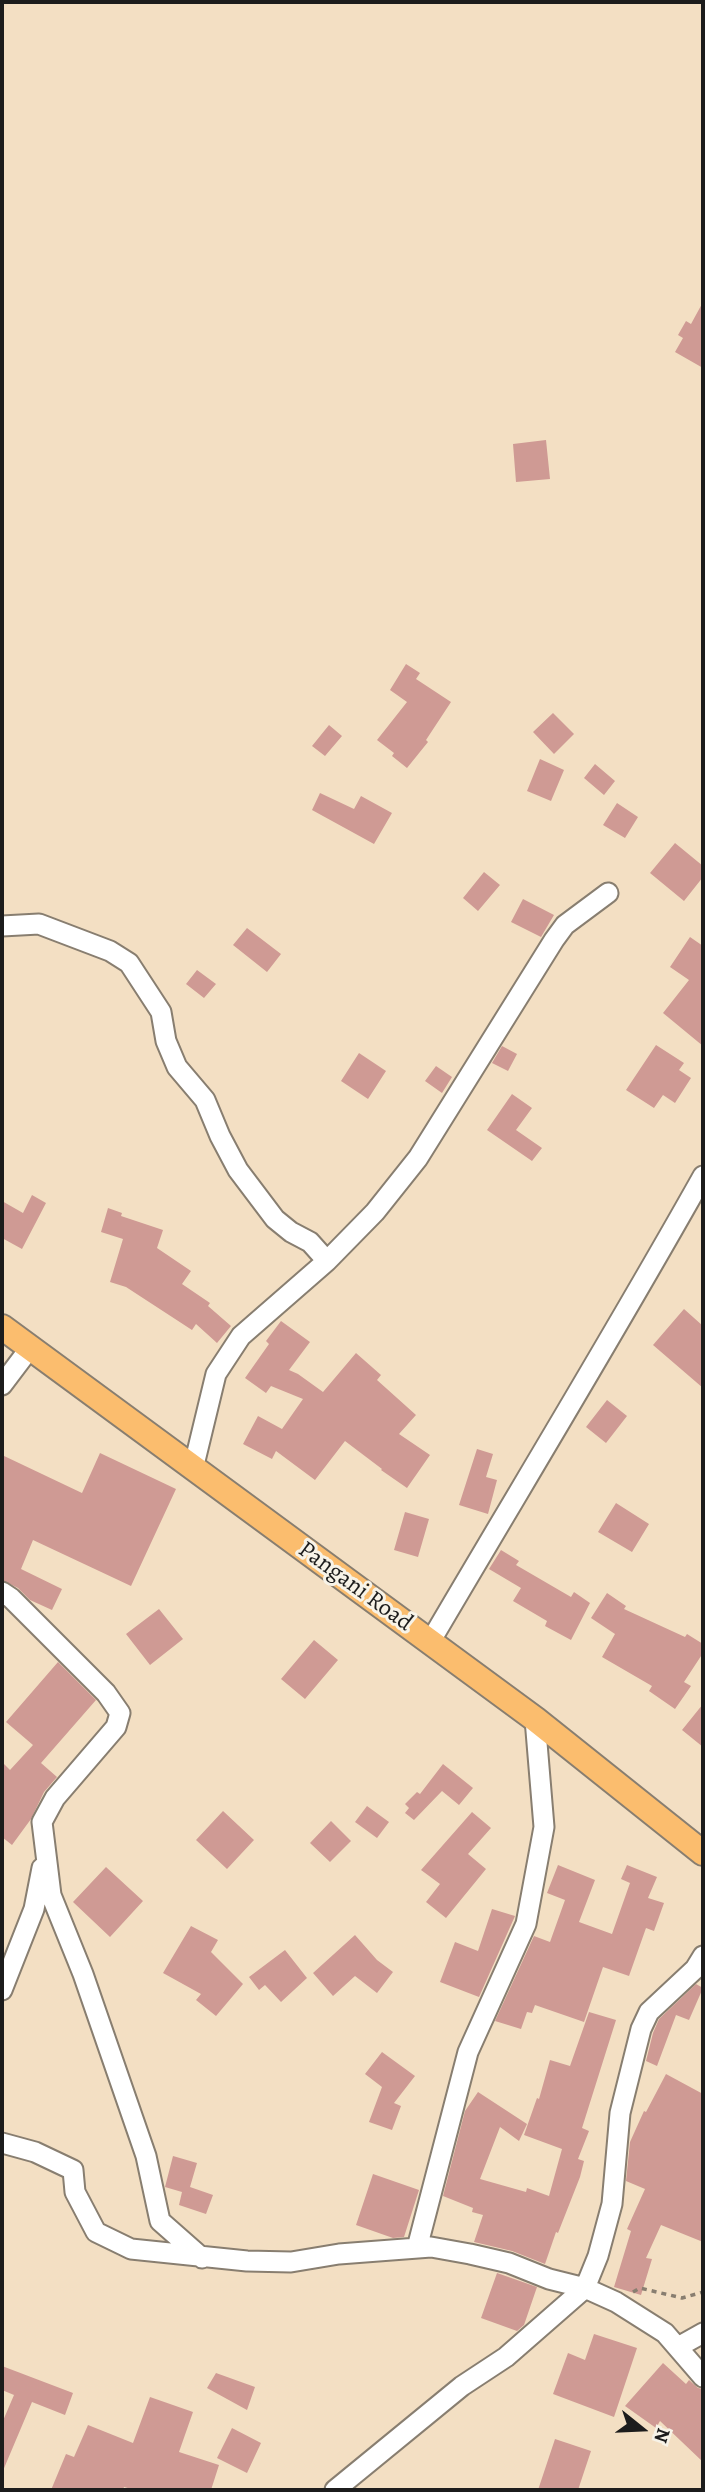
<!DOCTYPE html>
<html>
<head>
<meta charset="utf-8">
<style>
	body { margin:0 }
	#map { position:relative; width:705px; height:2492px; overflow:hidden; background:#f3dfc3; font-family:Alegreya,serif }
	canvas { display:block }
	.frame { position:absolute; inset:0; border:4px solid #1c1c1c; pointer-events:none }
	.north { position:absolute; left:607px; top:2394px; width:70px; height:70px; -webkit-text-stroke:5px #f7f3e8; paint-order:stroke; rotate:108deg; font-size:19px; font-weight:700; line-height:28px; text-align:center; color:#1c1c1c }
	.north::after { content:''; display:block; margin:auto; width:24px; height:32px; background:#1c1c1c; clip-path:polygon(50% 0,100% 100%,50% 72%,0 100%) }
</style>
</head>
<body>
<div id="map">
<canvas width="705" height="2492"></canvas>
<div class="frame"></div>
<div class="north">N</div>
</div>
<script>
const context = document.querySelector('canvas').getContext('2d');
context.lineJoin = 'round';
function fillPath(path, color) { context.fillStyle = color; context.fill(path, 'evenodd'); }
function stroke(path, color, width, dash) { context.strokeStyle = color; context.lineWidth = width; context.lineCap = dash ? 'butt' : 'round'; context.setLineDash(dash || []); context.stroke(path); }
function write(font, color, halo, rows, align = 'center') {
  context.font = font + ' Alegreya,serif'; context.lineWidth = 6; context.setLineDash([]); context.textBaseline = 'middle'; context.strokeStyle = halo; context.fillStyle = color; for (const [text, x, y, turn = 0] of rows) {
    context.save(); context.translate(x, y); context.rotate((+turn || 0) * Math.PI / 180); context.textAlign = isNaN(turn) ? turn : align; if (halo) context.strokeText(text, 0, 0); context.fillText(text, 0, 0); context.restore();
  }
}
const building = new Path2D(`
	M703,302V368L675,352L683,338L678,335L686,321L691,324Z
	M546,440L550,479L516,482L513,444Z
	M406,664L420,673L416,679L451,702L426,740L428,742L407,768L392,756L394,753L377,740L407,702L390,690Z
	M553,713L574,734L554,754L533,732Z
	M329,725L342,736L325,756L312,746Z
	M540,759L564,770L551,801L527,791Z
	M595,764L615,781L604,795L584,778Z
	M320,793L354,809L361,796L392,813L374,844L312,810Z
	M617,803L638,817L625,838L603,825Z
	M675,843L703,866V877L684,901L650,873Z
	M484,872L500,885L478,911L463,898Z
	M523,899L554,915L541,937L511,922Z
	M247,928L281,954L267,972L233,945Z
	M690,937L703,946V1046L663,1013L689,980L670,967Z
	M197,970L216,984L204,998L186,984Z
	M656,1045L684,1063L679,1070L691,1078L675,1103L663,1095L654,1108L626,1090Z
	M502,1046L517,1054L508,1071L492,1063Z
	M359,1053L386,1071L368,1099L341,1081Z
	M436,1066L452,1077L442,1093L425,1081Z
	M512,1094L532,1108L516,1130L542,1148L532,1161L487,1130Z
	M32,1195L46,1203L22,1249L2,1238V1201L23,1213Z
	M108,1208L122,1213L121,1216L163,1230L157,1248L191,1271L182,1284L210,1303L208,1306L231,1326L217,1343L196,1324L192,1330L126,1287L110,1282L123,1239L101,1232Z
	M684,1309L703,1326V1388L653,1345Z
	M281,1321L310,1342L289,1370L298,1374L323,1392L356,1353L381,1375L377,1380L416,1415L399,1434L430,1455L407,1488L381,1470L382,1469L345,1441L315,1480L276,1451L272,1459L243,1444L258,1416L282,1429L303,1399L271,1386L266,1393L245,1378L269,1344L266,1341Z
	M607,1400L627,1416L606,1443L586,1427Z
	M477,1449L493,1454L486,1477L497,1480L488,1514L459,1505Z
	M100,1453L176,1489L131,1586L33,1540L21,1569L62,1589L52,1610L30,1600L18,1588L2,1580V1455L82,1493Z
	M616,1503L649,1524L632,1552L598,1532Z
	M405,1512L429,1519L418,1557L394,1550Z
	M501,1550L519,1561L516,1565L571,1597L574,1592L590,1603L571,1640L545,1626L547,1621L513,1601L521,1588L489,1569Z
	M607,1593L626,1606L624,1609L685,1637L687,1634L703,1644V1653L684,1682L691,1686L675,1709L649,1691L652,1686L602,1657L615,1634L591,1618Z
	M159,1609L183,1639L150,1665L126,1634Z
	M314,1640L338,1660L305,1699L281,1679Z
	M58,1662L96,1700L41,1763L57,1777L44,1792L31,1819L12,1845L2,1837V1762L10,1770L33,1745L6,1722Z
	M703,1704V1747L682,1730Z
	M443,1764L473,1788L459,1805L442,1791L414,1820L405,1813L409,1808L405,1804L417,1792L420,1794Z
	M367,1806L389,1822L377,1838L355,1822Z
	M223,1811L254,1840L227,1869L196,1840Z
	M472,1812L491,1828L468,1854L486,1869L446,1918L426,1902L440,1884L421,1870Z
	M331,1821L351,1841L330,1862L310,1843Z
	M558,1865L595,1880L579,1922L612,1934L630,1883L621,1879L627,1865L657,1877L648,1898L664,1903L654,1931L646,1928L629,1976L603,1967L584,2022L535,2005L532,2013L527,2012L521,2029L495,2021L534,1936L550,1942L565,1900L547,1893Z
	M106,1867L143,1901L110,1937L73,1902Z
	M492,1909L515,1916L479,1997L440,1982L455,1942L478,1951Z
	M191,1926L218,1940L211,1952L243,1984L216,2016L196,2000L201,1994L163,1973Z
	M355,1935L377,1960L393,1972L377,1993L355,1976L333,1996L313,1973Z
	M285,1950L307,1978L281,2002L265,1985L259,1990L249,1977Z
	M696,1984L703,1988L689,2020L676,2015L657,2066L646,2061L653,2033L659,2019Z
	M589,2012L616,2020L582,2128L589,2131L578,2159L584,2161L580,2177L558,2233L556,2232L545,2264L512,2251L474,2242L483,2215L472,2212L473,2208L443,2196L465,2111L478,2092L527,2124L519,2141L500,2127L480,2179L526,2192L527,2188L549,2196L562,2149L524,2135L537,2098L539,2099L550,2060L570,2066Z
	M382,2052L415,2076L394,2103L401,2106L392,2130L369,2122L382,2087L365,2074Z
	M666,2074L703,2094V2242L661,2225L646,2258L652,2259L641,2295L614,2287L631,2231L627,2229L645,2189L626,2181L630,2142L644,2111L646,2112Z
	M173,2156L197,2163L190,2187L213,2195L206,2214L179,2205L182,2192L165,2187Z
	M373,2174L419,2190L404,2237L393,2238L356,2225Z
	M497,2273L537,2287L524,2325L517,2331L481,2318Z
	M594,2334L637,2348L614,2417L553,2394L568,2353L585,2360Z
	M663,2363L686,2384L689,2380L698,2388L703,2389V2462L660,2421L656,2428L625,2406Z
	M2,2366L73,2393L65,2415L32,2402L2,2473V2423L14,2395L2,2390Z
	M216,2373L255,2387L247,2410L207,2388Z
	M150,2397L193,2412L179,2452L219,2465L211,2490H135L124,2487L123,2490H51L66,2454L74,2457L88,2425L133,2443Z
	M232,2428L261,2443L247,2473L217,2458Z
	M555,2439L591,2451L578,2490H538Z`);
const path = new Path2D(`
	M633,2292L640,2288L682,2298L703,2292`);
const minor = new Path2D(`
	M2,926L39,924L110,951L129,963L161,1012L166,1041L177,1067L205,1100L220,1136L238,1170L275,1219L291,1232L310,1242L327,1261
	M2,1385L30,1348
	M193,1469L216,1374L241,1336L327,1261L375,1212L418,1158L554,940L565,925L608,893
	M2,1592L11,1598L106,1693L120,1713L116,1727L55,1798L42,1822L51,1895L83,1974L146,2156L160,2221L202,2258
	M430,1642C521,1487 615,1333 703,1176
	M2,1990L34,1909L42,1868
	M2,2143L35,2152L73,2170L75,2192L96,2232L131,2249L247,2261L291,2262L339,2254L431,2247L470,2254L509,2263L549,2279L585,2288L616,2302L665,2333L703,2377
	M417,2248L468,2052L526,1924L544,1827L535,1719
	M678,2347L703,2333
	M335,2490L462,2386L506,2357L585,2288L598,2256L612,2204L620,2113L641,2029L649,2012L695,1969L703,1956`);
const major = new Path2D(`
	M2,1327L535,1719L703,1853`);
const streetNames = [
	["Pangani Road",355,1587,36]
];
fillPath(building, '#cf9a94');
stroke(minor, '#887e70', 23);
stroke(major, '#887e70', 28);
stroke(path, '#887e70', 3.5, [5, 5]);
stroke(minor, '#fff', 19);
stroke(major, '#fbbd6e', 24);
write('24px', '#1c1c1c', '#f7f3e8', streetNames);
</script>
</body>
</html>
